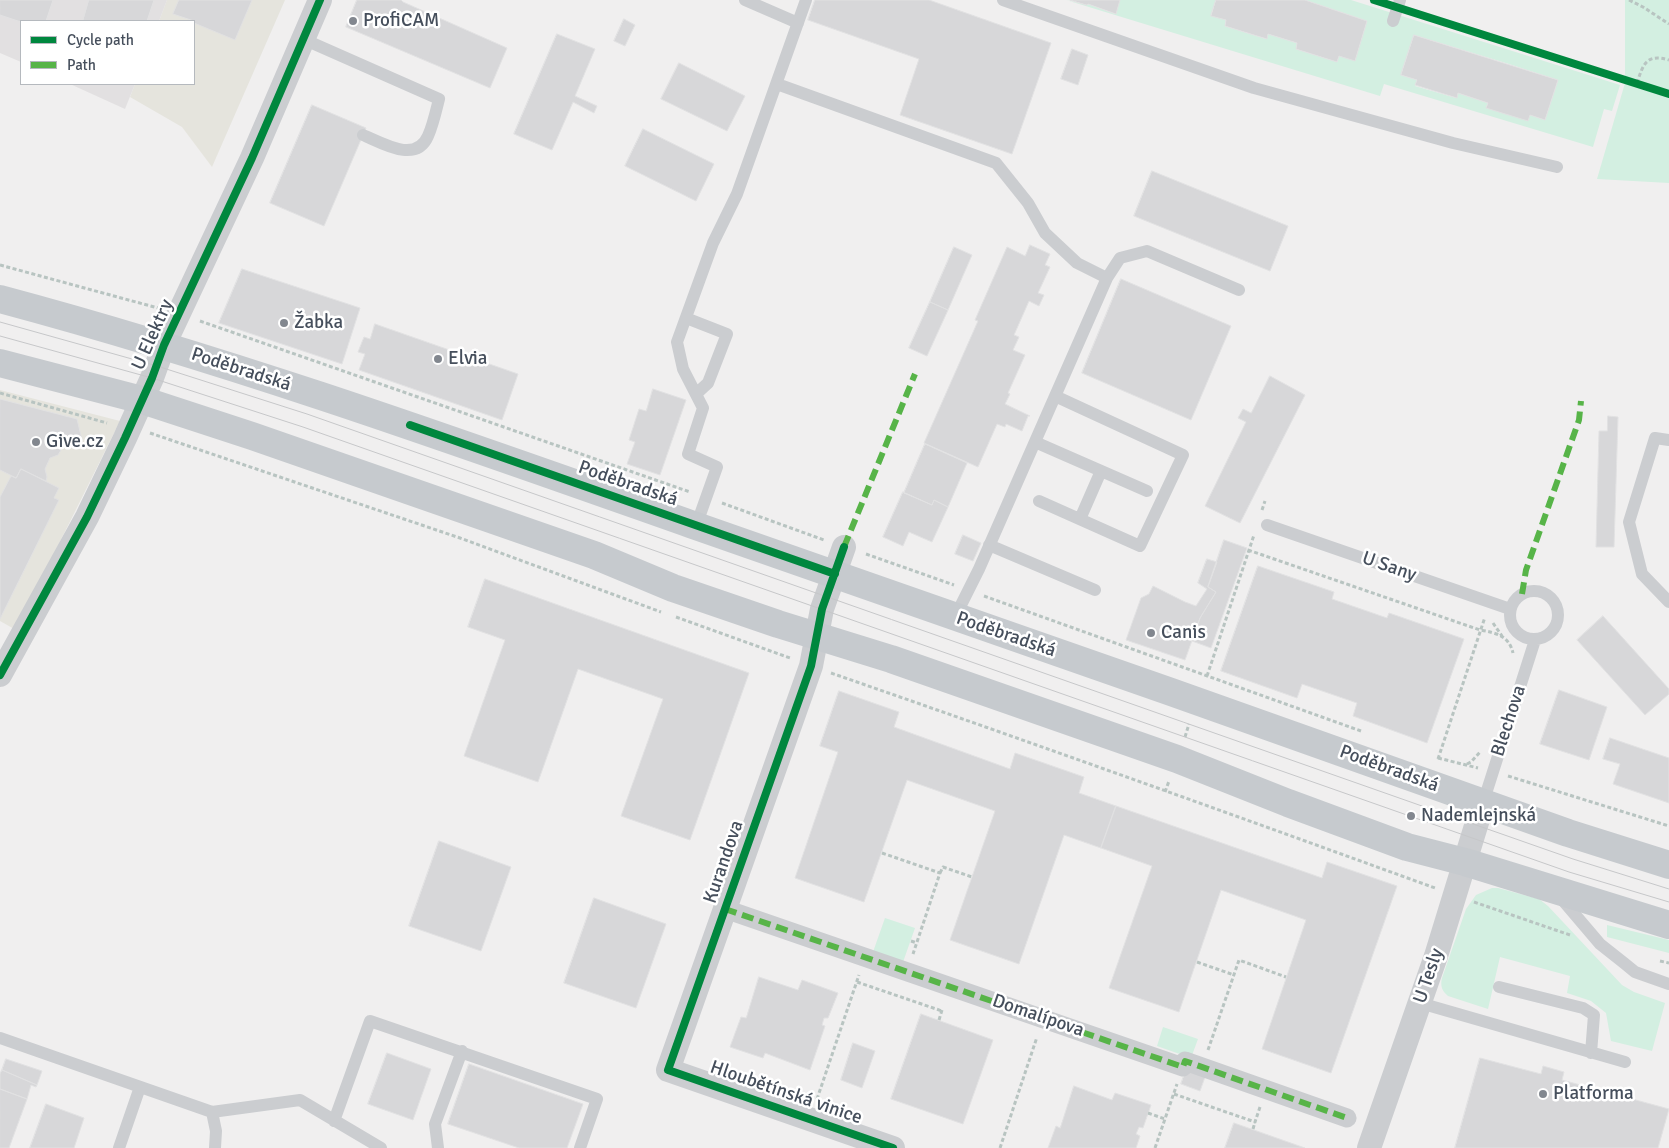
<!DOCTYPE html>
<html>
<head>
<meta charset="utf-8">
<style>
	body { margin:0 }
	#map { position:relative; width:1669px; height:1148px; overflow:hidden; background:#f0efef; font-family:Signika,sans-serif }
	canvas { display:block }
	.legend { position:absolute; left:20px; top:20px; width:175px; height:65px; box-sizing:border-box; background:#fff; border:1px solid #b5b9be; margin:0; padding:6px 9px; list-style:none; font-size:15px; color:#464f5c }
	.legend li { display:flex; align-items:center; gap:10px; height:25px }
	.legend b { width:25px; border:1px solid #b5b9be }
</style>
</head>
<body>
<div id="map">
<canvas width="1669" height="1148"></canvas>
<ul class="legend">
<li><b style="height:6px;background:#00873e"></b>Cycle path</li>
<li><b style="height:6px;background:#57b448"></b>Path</li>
</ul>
</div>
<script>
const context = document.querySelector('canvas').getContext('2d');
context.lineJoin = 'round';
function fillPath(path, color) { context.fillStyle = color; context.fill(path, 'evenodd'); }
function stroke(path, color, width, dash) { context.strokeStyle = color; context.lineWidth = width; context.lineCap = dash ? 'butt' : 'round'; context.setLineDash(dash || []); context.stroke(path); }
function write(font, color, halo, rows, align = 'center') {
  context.font = font + ' Signika,sans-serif'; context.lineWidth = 5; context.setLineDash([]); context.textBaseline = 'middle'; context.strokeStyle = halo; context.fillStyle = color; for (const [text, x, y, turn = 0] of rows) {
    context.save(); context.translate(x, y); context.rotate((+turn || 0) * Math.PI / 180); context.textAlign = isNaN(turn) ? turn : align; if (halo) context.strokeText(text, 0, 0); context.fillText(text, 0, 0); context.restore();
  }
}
const commercial = new Path2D(`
	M167,0H285L212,167L182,127L130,97L135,84H194V21H159Z
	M0,390L120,421L16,630L0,621Z`);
const education = new Path2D(`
	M0,0H167L159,21H21V62L0,53Z
	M70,84H135L125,109Z`);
const green = new Path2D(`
	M1066,0L1087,5L1088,4L1115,14L1120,0H1216L1211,15L1226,20L1225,26L1266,39L1268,34L1297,43L1296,49L1337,62L1339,56L1355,60L1367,21L1305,0H1351L1620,85L1612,111L1604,109L1593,147L1384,84L1380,96ZM1414,35L1509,64L1558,80L1545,120L1530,115L1486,107L1488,103L1458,93L1456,98L1415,86L1417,80L1401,75Z
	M1625,0H1669V183L1597,179L1625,83Z
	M1492,888H1498L1539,899L1548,906L1622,985L1634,992L1665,1003L1652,1051L1611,1041L1606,1013L1591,1001L1567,993L1570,976L1500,957L1488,1009L1448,996C1442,991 1440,986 1442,978L1466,909L1476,895Z
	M885,918L915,928L903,962L873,952Z
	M1607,925L1669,940V953L1607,937Z
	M1163,1027L1198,1039L1191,1058L1157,1046Z`);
const building = new Path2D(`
	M0,0H53L46,21L21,22L0,15Z
	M89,0H154L147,21H83Z
	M179,0H252L235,40L194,23V21L173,14Z
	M357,0H401L403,2L507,48L490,88L346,27Z
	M815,0H929L1051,43L1012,154L900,115L919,59L808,20Z
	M1070,0H1120L1116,14L1088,4L1087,5Z
	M1216,0H1305L1367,21L1355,61L1339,56L1337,62L1296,49L1297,43L1268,34L1267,39L1225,26L1226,20L1211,16Z
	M624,19L635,25L625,46L614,41Z
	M557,34L595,49L575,96L597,106L594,113L573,102L552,150L514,134Z
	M1414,35L1558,80L1545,120L1530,115L1528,121L1486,108L1488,103L1458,93L1457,98L1415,85L1417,80L1401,75Z
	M1072,49L1088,55L1078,85L1061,79Z
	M679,63L745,96L727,131L661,99Z
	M312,105L366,128L324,226L270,203Z
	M643,129L714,164L696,201L625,166Z
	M1152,171L1288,226L1270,271L1134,216Z
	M1030,245L1050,254L1045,265L1050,267L1038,293L1044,295L1039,306L1029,301L1014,335L1019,337L1013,350L1025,355L1008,393L1010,394L1005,404L1030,416H1028L1022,431L1006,424L1005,427L997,424L978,467L924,443L978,321L975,320L1007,247L1025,256Z
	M954,247L972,255L948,310L930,302Z
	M242,269L360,308L342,364L219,323Z
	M1121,279L1231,326L1191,420L1082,373Z
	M930,302L948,310L927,356L909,348Z
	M375,324L518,374L502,420L359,370L365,354L358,352L364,337L370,339Z
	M1270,376L1305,395L1240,523L1205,506L1246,422L1238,418L1243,409L1251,413Z
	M653,389L686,400L660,475L627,464L635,442L629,440L639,409L646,411Z
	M0,399L77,419L82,440L64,445L58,455L50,458L45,469L47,477L46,481L21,469L16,478L0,470Z
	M1608,416L1618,417L1614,547H1596L1599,431H1607Z
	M925,444L967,463L948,507L934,500L932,505L904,493Z
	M21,469L59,488L54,498L59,500L0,619V497L11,476L16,478Z
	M903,492L932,505L934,500L948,507L932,542L909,532L903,546L883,537Z
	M963,535L981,543L973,561L955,554Z
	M1224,540L1247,548L1211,648L1192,641L1200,618L1216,592L1208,587Z
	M1207,559L1217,562L1208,587L1216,592L1200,618L1185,660L1126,640L1141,598L1149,594L1153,586L1185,602L1196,606L1207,589L1198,583Z
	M1258,566L1334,592L1332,599L1387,618L1389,613L1464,639L1427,743L1353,716L1357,703L1302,684L1297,698L1221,671Z
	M485,579L749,673L690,840L621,816L663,699L578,669L538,782L464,756L505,640L468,627Z
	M1603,616L1669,689V694L1645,715L1577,640Z
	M1559,690L1607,707L1589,760L1540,744Z
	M839,691L899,712L894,727L1010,769L1015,753L1084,777L1079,793L1116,806L1101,848L1064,835L1019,964L950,940L995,811L907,780L864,902L795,878L838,752L820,746Z
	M1610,738L1669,758V803L1613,784L1620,764L1603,759Z
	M1116,806L1322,878L1327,862L1397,886L1331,1073L1262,1049L1306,920L1221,890L1179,1012L1109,988L1152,866L1101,848Z
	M439,841L511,867L481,951L409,926Z
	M594,898L666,924L636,1008L564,983Z
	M759,977L798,990L802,980L838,993L828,1018H824L822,1025L825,1026L810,1070L765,1053L763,1058L730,1047L741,1017L746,1018Z
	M921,1014L993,1040L963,1124L891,1099Z
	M853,1043L875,1051L862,1088L841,1080Z
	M387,1053L431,1069L413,1120L368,1104Z
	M1480,1058L1541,1074L1543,1066L1564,1072L1562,1080L1669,1109L1658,1148H1455Z
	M6,1059L42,1071L37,1085L2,1070Z
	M469,1064L583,1104L567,1148H519L448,1124Z
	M2,1070L37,1085L36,1087L31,1085L27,1099L0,1089V1074Z
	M1186,1070L1205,1077L1200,1091L1181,1084Z
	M1074,1086L1112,1100L1115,1093L1151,1105L1143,1128L1139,1127L1136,1134L1140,1136L1136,1148H1048L1056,1126L1060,1128Z
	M0,1089L27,1099L9,1148H0Z
	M46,1104L84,1118L74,1148H30Z
	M1234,1123L1305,1148H1225Z`);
const path = new Path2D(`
	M1629,0L1643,7L1669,24
	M1637,83C1643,65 1646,53 1669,60
	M0,265L158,308
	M200,321L690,492
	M0,393L107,423
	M150,433L460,538L661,612
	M722,503L824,540
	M1262,510L1265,501
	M1248,550L1480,630C1497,633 1509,636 1513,653
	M866,554L954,585
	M984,596L1361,731
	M676,617L790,658
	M1493,623L1502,636
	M831,673C1033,743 1234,815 1435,888
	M1207,676L1254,535
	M1185,737L1189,724
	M1438,758L1478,768
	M1438,759L1485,617
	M1467,764L1471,762L1480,752
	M1508,776L1669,826
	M1165,792L1169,781
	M882,853L940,873L913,954
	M940,873L943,867L972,877
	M1474,902L1570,935
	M911,941L917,943
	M1660,961L1669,963
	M1197,962L1234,975
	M857,982L942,1011
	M939,1020L942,1010
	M1208,1050L1239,960L1286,977
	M1174,1094L1255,1122L1260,1107
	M817,1099L859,975
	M1148,1113L1165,1119
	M1253,1129L1255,1122
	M1000,1148L1037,1037
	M1155,1148L1177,1084`);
const service = new Path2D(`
	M745,0L798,23
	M1003,0L1254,88L1453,143L1557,167
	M1393,21L1400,0
	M303,39L439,99C436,111 433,125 428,136C416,164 382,143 363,135
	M777,84L996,163L1028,203L1045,233L1077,263L1107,278
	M686,318L727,334L708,383L696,394
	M1669,440L1655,438L1629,522L1642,574L1669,602
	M1035,442L1147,491
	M1039,501L1140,546L1183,455L1055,396
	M1080,519L1101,471
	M1267,525L1510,609
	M696,526L717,467L688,454L703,408L683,369L677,342L713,243L737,194L806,0
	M989,545L1095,590
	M1510 615a24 24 0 1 1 48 0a24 24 0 1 1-48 0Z
	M955,617L979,569L1107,278L1120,258L1147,251L1239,290
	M1483,803L1535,640
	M1560,897L1600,944L1624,963L1635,972L1669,984
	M1499,987L1583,1008L1594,1015L1591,1053
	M1420,1003L1625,1062
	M0,1038L212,1112L300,1100L381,1148
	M212,1112L216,1131L215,1148
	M334,1121L370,1021L597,1099L580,1148
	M119,1148L140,1087
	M438,1148L435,1124L462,1051`);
const pedestrian = new Path2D(`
	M725,909L1183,1067L1185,1061L1347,1118`);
const minor = new Path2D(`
	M844,547L822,609L811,666L668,1070L893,1148
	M0,675L87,517L125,438L152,378L164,345L252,158L320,0
	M1369,1148L1436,956L1483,803`);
const primary = new Path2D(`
	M0,299C236,362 466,445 696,526C987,627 1278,729 1568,833L1669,865
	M0,363L142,400L252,436L594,555L673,588L778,624L891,659L1177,759L1288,803L1407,847L1465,862L1669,925`);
const tram = new Path2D(`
	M0,322L157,366L307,414L1476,825L1573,859L1669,889
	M0,336L152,378L303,427L1569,872L1669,902`);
const quiet = new Path2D(`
	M844,547L915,374
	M1522,594L1526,570L1579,420L1581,401
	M725,909L1183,1067L1185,1061L1347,1118`);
const cycleway = new Path2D(`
	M1374,0L1669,94
	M410,425L835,574
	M844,547L822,609L811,666L668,1070L893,1148
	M0,675L87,517L125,438L152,378L164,345L252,158L320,0`);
const markers = [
	[353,21,5,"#82878f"],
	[284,323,5,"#82878f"],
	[438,359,5,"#82878f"],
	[36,442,5,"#82878f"],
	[1151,633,5,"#82878f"],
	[1411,816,5,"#82878f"],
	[1543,1094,5,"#82878f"]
];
const poiNames = [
	["ProfiCAM",363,21],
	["Žabka",294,323],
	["Elvia",448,359],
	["Give.cz",46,442],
	["Canis",1161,633],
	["Nademlejnská",1421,816],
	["Platforma",1553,1094]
];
const streetNames = [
	["U Elektry",153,335,-66],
	["Poděbradská",241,370,18],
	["Poděbradská",628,484,19],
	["U Sany",1389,567,19],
	["Poděbradská",1006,635,19],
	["Blechova",1509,721,-72],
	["Poděbradská",1389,769,20],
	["Kurandova",724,862,-71],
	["U Tesly",1429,976,-71],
	["Domalípova",1038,1016,19],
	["Hloubětínská vinice",786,1093,19]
];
fillPath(commercial, '#e5e4dd');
fillPath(education, '#e2e0e1');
fillPath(green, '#d3efe1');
fillPath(building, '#d7d7d9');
stroke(building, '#e1e1e2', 1);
stroke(path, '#b8c4c1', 3, [4, 2.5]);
stroke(service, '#cbcdd0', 12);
stroke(pedestrian, '#cbcdd0', 19);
stroke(minor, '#cbcdd0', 24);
stroke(primary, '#c6cace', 28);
stroke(tram, '#c6c7c9', 1);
stroke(quiet, '#57b448', 6, [12, 6]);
stroke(cycleway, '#00873e', 8);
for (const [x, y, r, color] of markers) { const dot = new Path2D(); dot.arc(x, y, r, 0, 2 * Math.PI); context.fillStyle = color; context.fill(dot); stroke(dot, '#fff', 2); }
write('19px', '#464f5c', '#fff', poiNames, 'left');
write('19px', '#464f5c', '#fff', streetNames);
</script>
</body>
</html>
